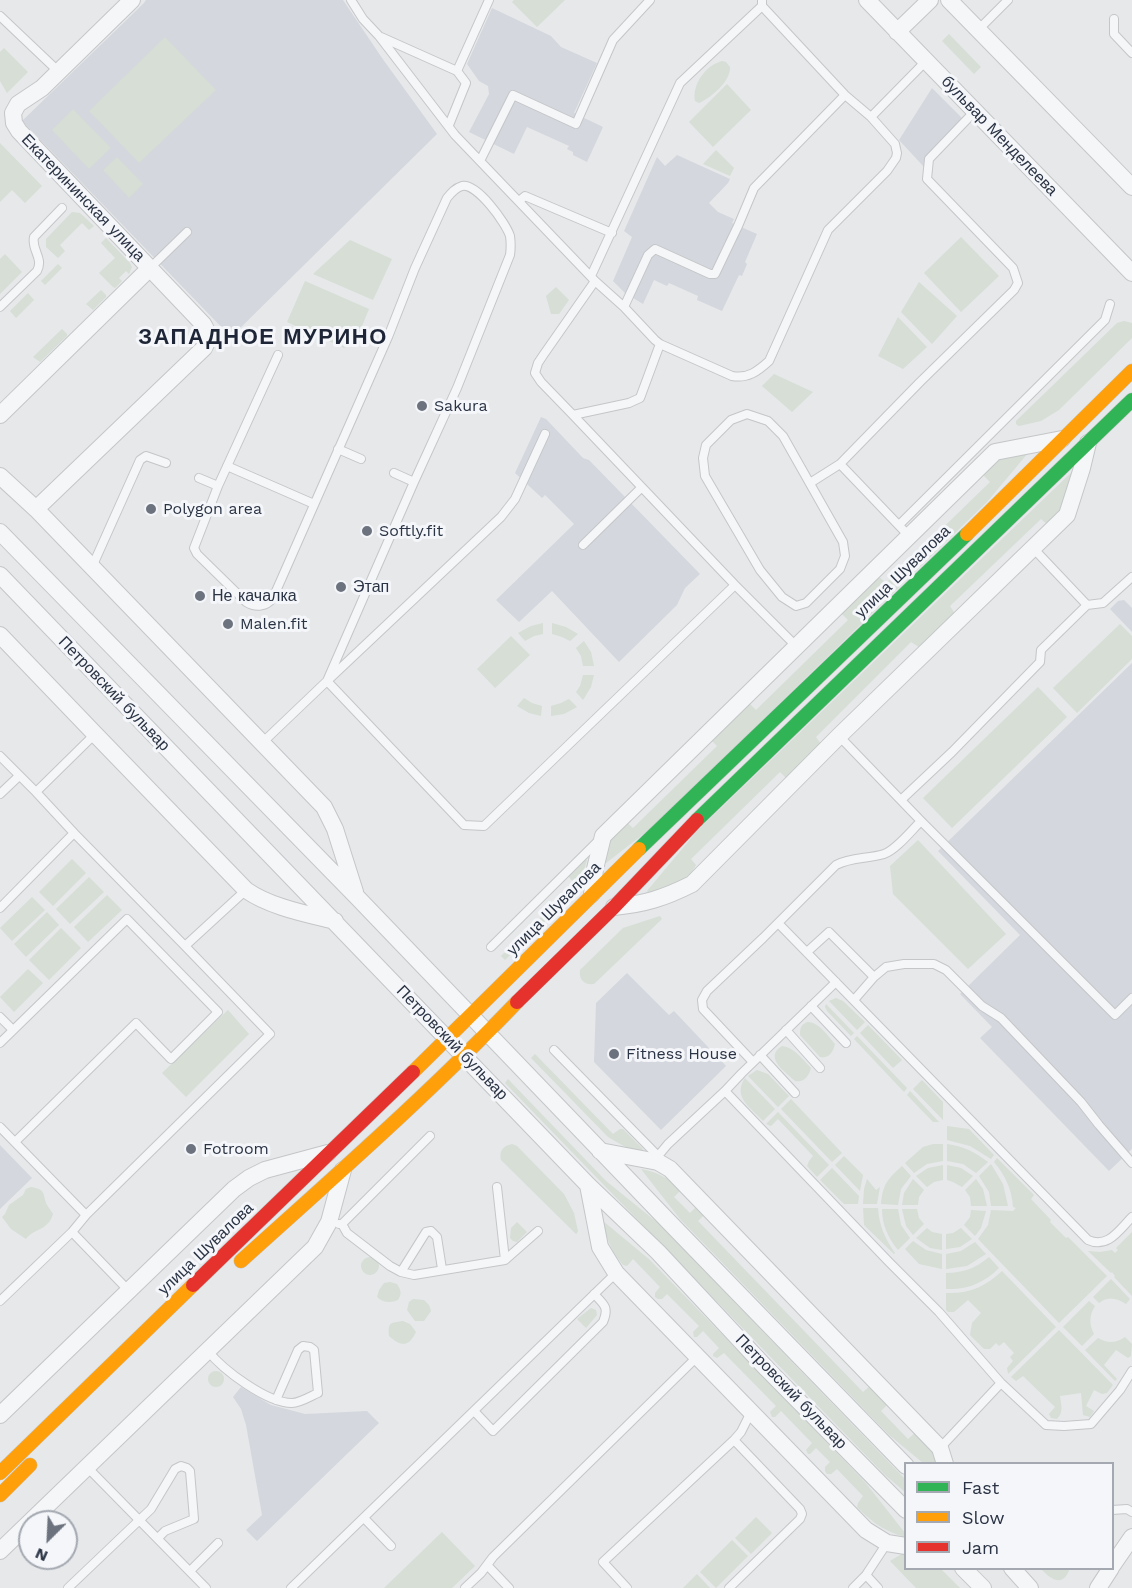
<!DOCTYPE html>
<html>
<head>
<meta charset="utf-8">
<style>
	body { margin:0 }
	#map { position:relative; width:1132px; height:1588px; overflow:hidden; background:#e6e8ea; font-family:"Work Sans",sans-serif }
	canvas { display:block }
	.legend { position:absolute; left:904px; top:1462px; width:210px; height:108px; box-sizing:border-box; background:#f4f6f9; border:2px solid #a4a8b1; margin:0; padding:8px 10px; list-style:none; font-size:18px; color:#2b3445 }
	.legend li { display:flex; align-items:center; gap:12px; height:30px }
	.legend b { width:30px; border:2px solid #a4a8b1 }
	.north { position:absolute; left:18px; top:1510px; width:60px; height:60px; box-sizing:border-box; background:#f4f6f9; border:2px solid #a4a8b1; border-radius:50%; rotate:204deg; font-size:16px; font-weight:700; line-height:24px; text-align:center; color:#2b3445 }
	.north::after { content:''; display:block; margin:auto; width:21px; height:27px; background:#6c737f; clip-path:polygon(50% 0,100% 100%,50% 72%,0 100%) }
</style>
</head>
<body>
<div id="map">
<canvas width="1132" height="1588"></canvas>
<ul class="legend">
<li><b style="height:8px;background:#30b455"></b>Fast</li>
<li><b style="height:8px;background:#ff9f0a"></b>Slow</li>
<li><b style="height:8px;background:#e5322d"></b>Jam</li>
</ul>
<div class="north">N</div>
</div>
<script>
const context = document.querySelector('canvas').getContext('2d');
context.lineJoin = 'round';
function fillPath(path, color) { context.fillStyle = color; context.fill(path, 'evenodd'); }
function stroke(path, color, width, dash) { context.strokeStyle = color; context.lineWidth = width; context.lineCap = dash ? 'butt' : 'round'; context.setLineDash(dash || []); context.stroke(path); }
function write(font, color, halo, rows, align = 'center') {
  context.font = font + ' "Work Sans",sans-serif'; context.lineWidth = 6; context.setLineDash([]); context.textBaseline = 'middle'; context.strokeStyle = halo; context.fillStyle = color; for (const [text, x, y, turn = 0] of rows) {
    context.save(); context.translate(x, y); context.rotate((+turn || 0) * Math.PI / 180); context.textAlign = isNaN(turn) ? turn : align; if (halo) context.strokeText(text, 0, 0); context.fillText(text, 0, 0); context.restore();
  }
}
const built = new Path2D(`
	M146,0H343L382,58L437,134L231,337L22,121L144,3Z
	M492,8L551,36L561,47L597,63L574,113L603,127L587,162L573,155V152L567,149L569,146L527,127L514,154L469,132L489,94L488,86L479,81L467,64Z
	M932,88L967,123L924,167L899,140Z
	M677,155L730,179L728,183L709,203L718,212L734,219L732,223L757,234L745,262L747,264L742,276L739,275L722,311L697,300L698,296L669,283L667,286L654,280L643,304L625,293L613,281L632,237L624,231L657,157L665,166Z
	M541,417L546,419L583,458L589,460L700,574L685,588L677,605L619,662L552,591L519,622L496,600L574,524L545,495L542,498L515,473Z
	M1124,600L1132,608V632L1110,609L1118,601Z
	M1132,663V1149L1109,1171L980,1038L992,1027L960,994L1020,935L938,851Z
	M627,973L669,1015L674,1011L726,1066L661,1130L594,1062L596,1003Z
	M0,1145L32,1178L0,1209Z
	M241,1387L271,1405L305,1414L367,1411L379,1423L257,1541L246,1530L262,1515L246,1425L241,1409L233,1397Z`);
const green = new Path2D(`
	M514,0H565L537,27L512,2Z
	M949,34L981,67L974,74L942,41Z
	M165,37L216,90L139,163L89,111Z
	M4,48L28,72L7,93L0,81V52Z
	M722,61L726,62L730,67C731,81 711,98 699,103L695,101C692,84 706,65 722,61Z
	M727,84L751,110L713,147L689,122Z
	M73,109L111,148L89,169L52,130Z
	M0,143L42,186L25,203L12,190L0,202Z
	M716,150L734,168L730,176L703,164Z
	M117,157L143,184L129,198L103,170Z
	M72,212L80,213L94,226L89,230L82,223L60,245L65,251L58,258L46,247V239Z
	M961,237L999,276L961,312L924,273Z
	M106,238L130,263L132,267L129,274L126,271L119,278L122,281L115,288L113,287L99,273L115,258L101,243Z
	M350,240L392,259L373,300L313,274Z
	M5,254L22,272L0,294V259Z
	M58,264L62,268L45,285L41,281Z
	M305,281L369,309L355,343L344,348L287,322Z
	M919,282L957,316L932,344L901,312Z
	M556,287L569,300L559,314H551L546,296Z
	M101,290L106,295V297L93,310L86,304Z
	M28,293L34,300L16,318L10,311Z
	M898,317L927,347L903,369L878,356Z
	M1124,321L1132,323V338L1059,410L1041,421L1019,426L1016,424V421L1117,323Z
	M62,329L67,334V336L40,362L33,357Z
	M774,374L813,392L792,412L762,386Z
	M1028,453L987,502L650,829L606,863L603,862C608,842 610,836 625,821L633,828L717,746L710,739L748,702L756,710L848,620L840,612L878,576L886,583L990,482L982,474L1001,459Z
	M1075,469L1062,512L1048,525L1041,519L950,606L955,614L919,647L911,642L816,737L821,744L786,778L780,772L691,859L696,865C688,882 666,888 649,893L647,891L697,831Z
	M543,623V634L534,636L525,641L518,633L531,626Z
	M552,623L566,627L578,634L570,641L562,637L552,634Z
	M1120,624L1132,636V659L1077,713L1053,688Z
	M511,636L530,655L495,688L477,669Z
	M584,641L591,652L594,666H583L581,656L576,648Z
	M583,675H594L591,687L583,700L576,692L580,686Z
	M1038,687L1067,717L952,828L923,798Z
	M524,698L532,703L542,706L541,716L529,713L517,706Z
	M569,699L577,707L564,714L551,716V706L561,703Z
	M918,840L1006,934L968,969L893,894L890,866Z
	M72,859L86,873L53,906L39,892Z
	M585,859L587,860C583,875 578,887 568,899L505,960L501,956L575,884L568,876Z
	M89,877L104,892L70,924L56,909Z
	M107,895L122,910L88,942L74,927Z
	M32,897L45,910L12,941L0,928Z
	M47,912L59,925L26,957L14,944Z
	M660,916L662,919L594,984C584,985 579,980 580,970L623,928Z
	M61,928L81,948L49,980L29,960Z
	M28,969L43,983L14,1012L0,997Z
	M836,998L843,1001L865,1022L857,1030L829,1001Z
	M826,1004L854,1033L851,1036L827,1011L825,1007Z
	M228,1010L249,1034L186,1097L162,1073Z
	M807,1022C819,1022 828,1036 835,1044C833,1052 829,1059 820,1057L800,1035C800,1028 801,1025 807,1022Z
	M868,1025L902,1060L893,1068L860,1033Z
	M857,1036L907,1088L904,1092L854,1039Z
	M782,1046C794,1047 803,1060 811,1068C809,1076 804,1083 795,1081C786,1072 763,1058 782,1046Z
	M535,1054L613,1134L620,1129H623L643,1149L642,1152L629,1149L608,1137L531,1058Z
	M757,1070L768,1074L789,1096L778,1107L748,1076Z
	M745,1078L775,1109L763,1121C751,1108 732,1097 745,1078Z
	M508,1079L606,1181L658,1223L905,1479V1492L885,1475L505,1083Z
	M922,1080L943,1102V1120L913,1089Z
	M910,1091L939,1122H933L907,1095Z
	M791,1099L842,1153L832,1162L781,1109Z
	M778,1112L829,1165L817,1177L807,1166L809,1161L813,1156L778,1119L771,1126L766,1124Z
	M947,1126L969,1129L994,1155L991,1159L970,1146L947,1140Z
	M512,1144L517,1146L564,1194L574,1213L578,1231L577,1233L576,1234L501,1160C499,1151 503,1146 512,1144Z
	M933,1144H943V1161L927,1164L914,1173L905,1163L923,1147Z
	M947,1144C963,1146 975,1152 988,1162L976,1173L963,1164L947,1161Z
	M844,1156L863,1175L860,1191L835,1165Z
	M997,1158L1034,1195L1031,1199L1051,1220L1050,1222L1066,1238L1068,1237L1107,1276L1059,1323L978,1239L988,1225L991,1210L1013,1211L1016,1208L1013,1207C1012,1189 1005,1175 994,1162Z
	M991,1164L1003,1184L1008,1206H991L989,1192L979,1176Z
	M943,1165V1180L934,1182L927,1187L916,1176L928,1168Z
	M947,1165L961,1168L973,1176L962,1187L953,1182L947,1180Z
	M902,1166L911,1176L901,1189L898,1205L881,1204C883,1184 887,1180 902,1166Z
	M832,1168L859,1196L858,1204H844L820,1180Z
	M641,1169C656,1172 670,1178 681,1190L674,1197L690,1213L696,1207L704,1215L698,1221L863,1392L870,1386L888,1404L881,1411L908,1439L915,1433L931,1449L936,1463H923L888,1434L680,1219Z
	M867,1179L876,1190L880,1187L877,1204H863L864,1189Z
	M913,1179L924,1190L919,1197L918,1205H902L904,1193Z
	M976,1179L983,1189L987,1206H971L970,1197L965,1190Z
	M31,1187C47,1190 42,1194 47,1205C49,1208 51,1211 53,1214C48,1231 34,1228 26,1239L11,1229L2,1217L5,1214L9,1205L23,1195L26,1189Z
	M863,1208H878C879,1225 885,1239 895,1253L894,1254L864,1225Z
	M882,1209H898L901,1225L910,1238L898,1250C888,1238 882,1224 882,1209Z
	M902,1209H917L919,1218L924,1224L913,1235L906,1226Z
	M971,1210L986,1211L981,1228L975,1236L964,1225L970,1217Z
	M603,1221L650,1260L865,1482L905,1533V1537C884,1531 873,1523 857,1507L858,1503L863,1496L837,1469L831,1474H827L825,1471V1467L830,1462L816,1448L810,1454H808L806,1450L812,1443L781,1411L775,1417H772L770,1412L776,1406L724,1353L717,1358L713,1356V1354L719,1348L703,1331L697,1337H694L693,1332L699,1326L667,1294L662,1299H658L655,1297V1293L660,1287L633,1259L627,1266L623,1265C611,1250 607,1241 603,1221Z
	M517,1222L527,1232L517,1242L513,1241L510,1238L511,1228Z
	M927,1228L932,1232L942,1234V1250L930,1248L916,1238Z
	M961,1228L972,1239L960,1247L946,1249V1234L953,1233Z
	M1132,1232V1296L1114,1277L1115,1276L1112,1272L1111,1273L1088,1251L1100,1252L1112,1250L1115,1253L1118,1250L1116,1248Z
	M913,1241L926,1250L942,1254V1269L919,1264L905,1249Z
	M975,1242L986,1254L967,1266L946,1269V1254L961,1251Z
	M989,1257L999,1268C984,1283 967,1290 946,1289V1273C963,1273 976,1268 989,1257Z
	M361 1266a9 9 0 1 1 18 0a9 9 0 1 1-18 0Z
	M1002,1271L1056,1327L1008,1374L1007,1368L1013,1361L1010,1357L1014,1353L1004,1342L999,1346L996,1343L990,1349H984L970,1335L972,1323L981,1313L968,1300L954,1312H948L946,1310V1293C969,1294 985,1287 1002,1271Z
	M1111,1279L1130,1299L1126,1304C1117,1298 1108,1296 1099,1303L1093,1297Z
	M390,1282L397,1284C401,1290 402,1294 398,1300C391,1303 383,1303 377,1297L379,1290L384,1283Z
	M413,1299L424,1300L429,1305L431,1311L424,1321H415L407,1310L409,1302Z
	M1089,1301L1095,1306C1089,1315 1089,1325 1094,1334L1082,1346L1063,1327Z
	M591,1308L596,1310L597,1315L586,1328L577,1319Z
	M403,1321L410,1324L416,1332C409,1347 401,1347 389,1336C388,1322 390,1323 403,1321Z
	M1059,1330L1113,1385L1107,1393L1102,1394L1094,1390L1086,1406L1094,1411L1090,1417L1083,1415L1081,1393L1060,1396C1061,1405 1064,1412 1057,1419L1051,1418L1049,1414L1055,1407L1023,1376L1016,1381L1011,1377Z
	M1125,1337L1132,1344L1131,1356L1128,1358L1116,1350L1104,1365L1117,1379L1115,1381L1085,1350L1098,1338C1108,1344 1116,1343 1125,1337Z
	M208 1379a8 8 0 1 1 16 0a8 8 0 1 1-16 0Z
	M756,1517L772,1533L751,1554L735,1538Z
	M442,1532L475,1566L452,1588H384Z
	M732,1540L748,1556L716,1588L700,1572Z
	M905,1552L906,1568L941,1569L960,1588H916L890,1561Z
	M1041,1569H1068L1069,1571C1061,1588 1050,1578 1041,1569Z
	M697,1574L710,1588H683Z`);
const lane = new Path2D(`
	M351,0L363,19L379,36L455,135L595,281L624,307L655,340L660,344L732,376C748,379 758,371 769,361L828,230L887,171L896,158L897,153L895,144L871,117L845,95L762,6V0
	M0,16L58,71
	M1114,19V34L1132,53
	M978,30L1008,0
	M381,37L457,71
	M871,117L926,61
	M449,125L466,83L457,71L489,0
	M480,161L513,95L576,124L613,40L650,0
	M519,201L525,196L612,233
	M150,268L187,232
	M591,276L680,83L762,6
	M595,281L544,354L538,363L535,373L541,382L573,415L629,403L640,398L660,344
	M0,307L37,271C44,258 31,250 34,237L62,208
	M624,307L648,255L655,249L710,274H715L738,226L754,188L845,95
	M747,414L768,421L783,436L843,542L845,556L840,569L806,603L796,606L782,597L760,570L705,476L703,458L706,445L731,420Z
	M573,415L735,585L796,646
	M545,434L515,499L501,517L327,681L464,825L484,826L735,585
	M338,449L361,459
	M227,466L314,504
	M394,473L414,482
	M199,478L218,486
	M810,483L840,464
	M899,525L1105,320L1110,304
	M909,536L840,464L920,382L1014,290L1018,283L1013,268L927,179L929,159L975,111
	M583,545L641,488
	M1033,548L1087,605
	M92,567L140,460L146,456L166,463
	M839,736L921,821L1115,1015L1132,998
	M262,743L327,681L414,482L457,388L510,255C511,248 511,243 510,236C506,223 477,183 462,186C455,188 451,193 447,198L415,268L388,337L273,598C266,607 256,608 246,602L197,554L194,548L218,486L278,355
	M0,756L36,792L74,833
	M36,792L95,734
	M0,794L19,776
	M901,800L952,752L1040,662L1041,650L1087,605L1103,603L1132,577
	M0,908L74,833L185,946
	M778,923L1088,1240C1108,1249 1119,1230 1132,1217
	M491,947L598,841
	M807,952L829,932L874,977
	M854,1000L874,977L886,967L904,964H934L946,970L982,1006L1001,1018L1081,1102L1099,1125L1132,1163
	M811,1006L846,1043
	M0,1017L13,1030
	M786,1030L820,1068
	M0,1043L127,919L218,1012L171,1059L136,1023L15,1142
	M554,1050L658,1156
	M760,1055L795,1093
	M753,1062L703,1009L702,1000L707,991L763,938L836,865C851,857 868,859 884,854C896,850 911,831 921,821
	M725,1091L889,1262L939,1312L1001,1383L1046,1425L1064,1426L1091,1424L1120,1390L1132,1371
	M0,1127L86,1215L270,1034L185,946L246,890
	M658,1162V1156L668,1144L725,1091L742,1073L836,982
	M497,1187L505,1260
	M339,1224H342L430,1136
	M342,1224L347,1233L390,1266L401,1272L414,1275L505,1260L538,1231
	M72,1232L129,1291
	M401,1272L426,1232L431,1231L437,1237L442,1269
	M0,1301L72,1232L86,1215
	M208,1351C223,1370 267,1403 292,1403C300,1403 311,1396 318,1393L314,1350L310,1347L303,1346L298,1350L276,1400
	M474,1411L493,1431L603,1322C609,1308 605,1305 594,1294
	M940,1448L1001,1383
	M87,1467L206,1588
	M1112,1510L1127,1509L1132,1512
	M364,1518L391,1546
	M488,1566L509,1588
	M190,1571L218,1543
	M866,1575L878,1588
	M68,1588L151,1509L175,1469L181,1466L187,1468L190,1471L194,1519L165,1531L158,1538
	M291,1588L616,1273
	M465,1588L481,1573L493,1557L698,1356
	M627,1588L603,1562L734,1440L741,1432L751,1412
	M729,1588L800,1519L802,1514L800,1509L734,1440
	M853,1588L866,1575L887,1543`);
const street = new Path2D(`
	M867,0L1132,273
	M949,0L1132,187
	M897,32L930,0
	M0,415L150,268
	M0,476L36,509L324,807L335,829L355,892
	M36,509L204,348C209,339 209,333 203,324L19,131L14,123L13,113L18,104L42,88L132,0
	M0,532L356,896L669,1222L906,1466
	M0,575L588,1185L658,1252L767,1369L906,1510
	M0,635L95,734L246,890C270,907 307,914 335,921
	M592,894L595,869L603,836L995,452L1062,439
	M614,907C645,904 664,898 692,884L839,736L1067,515L1082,468L1088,443
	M600,1151L658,1162L670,1169L940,1448L945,1464
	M588,1185L600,1247L616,1273L866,1530L887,1543L906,1546
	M0,1415L234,1189L249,1178L265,1170L328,1153
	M30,1522L315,1247L329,1222L343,1170
	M0,1551L30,1522
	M1112,1566L1132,1537
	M963,1568L983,1588
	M1012,1568L1030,1588
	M1098,1588L1111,1568`);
const fast = new Path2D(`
	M697,820L1132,400
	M639,849L967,534`);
const slow = new Path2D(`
	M967,534L1132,371
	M413,1072L639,849
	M241,1261C334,1177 430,1093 517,1002
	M0,1473L193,1285
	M0,1495L30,1465`);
const jam = new Path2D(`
	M517,1002L614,907L697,820
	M193,1285L413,1072`);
const markers = [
	[422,406,6,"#6c737f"],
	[151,509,6,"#6c737f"],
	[367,531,6,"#6c737f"],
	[341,587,6,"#6c737f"],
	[200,596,6,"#6c737f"],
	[228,624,6,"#6c737f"],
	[614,1054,6,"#6c737f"],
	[191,1149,6,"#6c737f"]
];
const streetNames = [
	["бульвар Менделеева",999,136,46],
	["Екатерининская улица",83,198,46],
	["улица Шувалова",903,572,-44],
	["Петровский бульвар",114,694,46],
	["улица Шувалова",554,909,-45],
	["Петровский бульвар",452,1043,46],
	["улица Шувалова",206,1249,-44],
	["Петровский бульвар",791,1392,46]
];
const poiNames = [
	["Sakura",434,406],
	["Polygon area",163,509],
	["Softly.fit",379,531],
	["Этап",353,587],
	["Не качалка",212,596],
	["Malen.fit",240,624],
	["Fitness House",626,1054],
	["Fotroom",203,1149]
];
const districtNames = [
	["ЗАПАДНОЕ МУРИНО",263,338]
];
fillPath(built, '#d4d7dd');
fillPath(green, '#d6ded6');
stroke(lane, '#c4c6c8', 10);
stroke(street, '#c4c6c8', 18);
stroke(fast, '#c4c6c8', 15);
stroke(slow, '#c4c6c8', 15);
stroke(jam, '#c4c6c8', 15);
stroke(lane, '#f5f6f7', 8);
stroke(street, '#f5f6f7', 16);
stroke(fast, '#30b455', 14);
stroke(slow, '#ff9f0a', 14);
stroke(jam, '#e5322d', 14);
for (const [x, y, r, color] of markers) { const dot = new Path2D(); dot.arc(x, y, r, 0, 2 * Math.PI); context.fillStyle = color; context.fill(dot); stroke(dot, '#f4f6f9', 2); }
write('16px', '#2b3445', '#f4f6f9', streetNames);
write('16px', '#2b3445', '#f4f6f9', poiNames, 'left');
context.letterSpacing = '1.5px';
write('bold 22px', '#1d2536', '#f4f6f9', districtNames);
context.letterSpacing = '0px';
</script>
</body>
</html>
